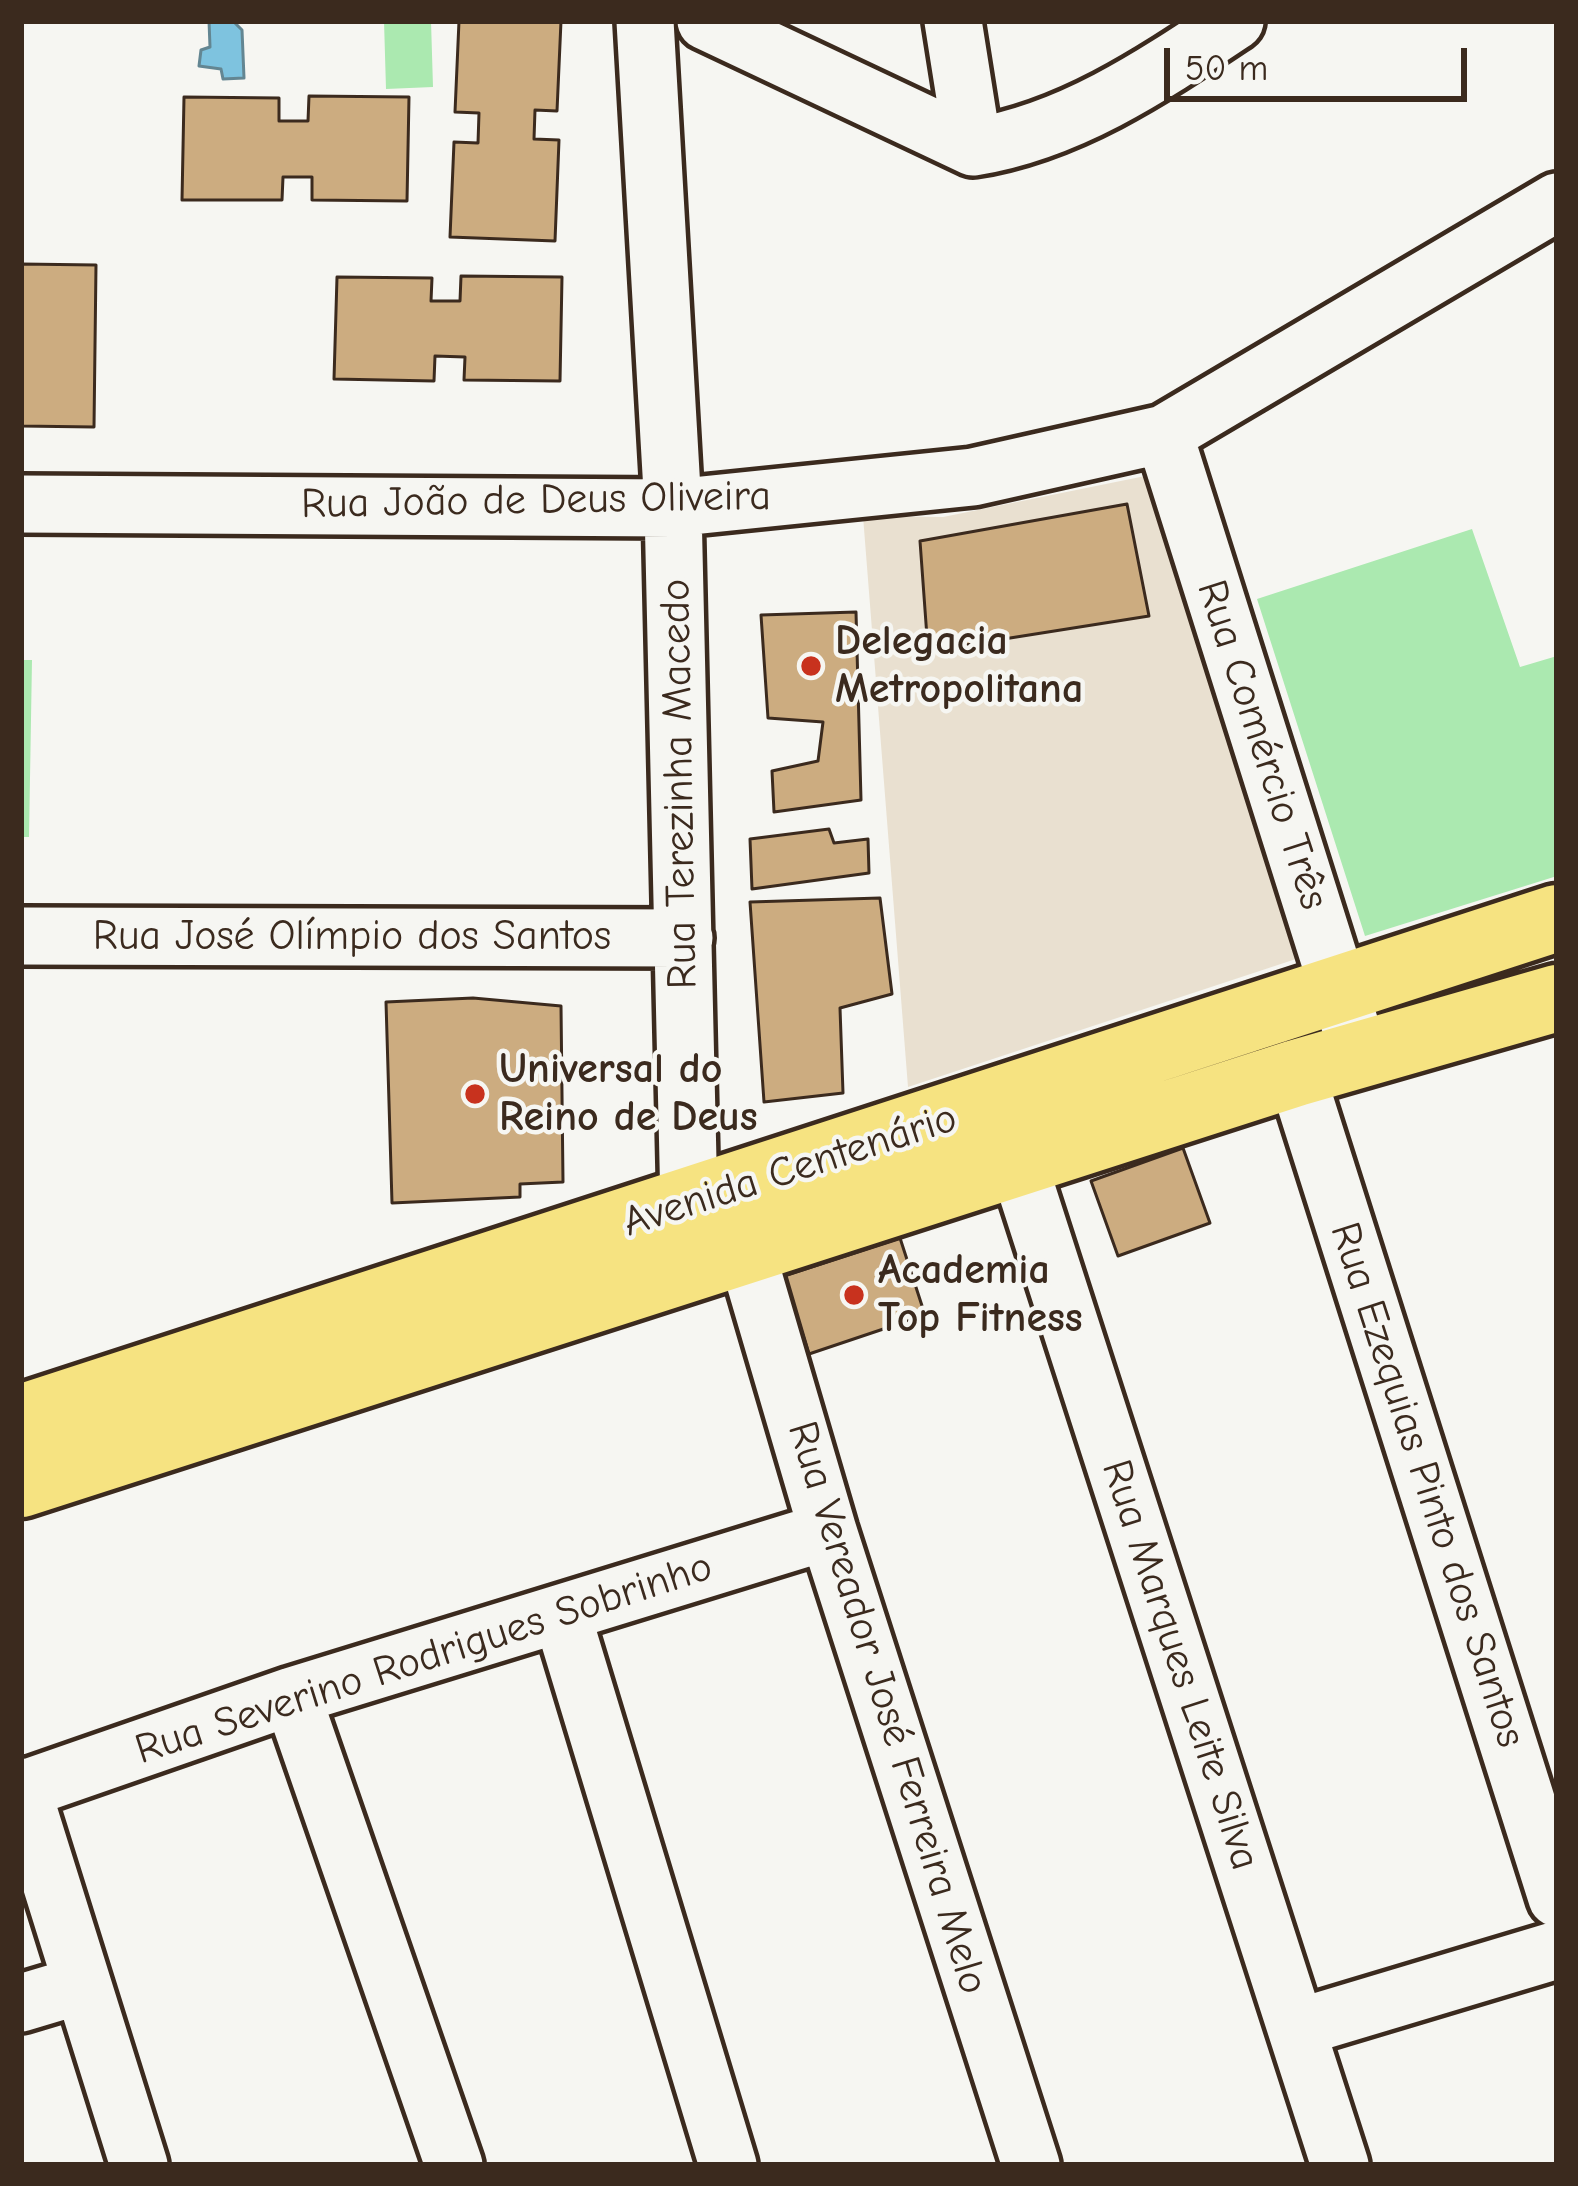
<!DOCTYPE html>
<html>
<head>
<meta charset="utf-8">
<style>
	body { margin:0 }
	#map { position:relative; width:1578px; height:2186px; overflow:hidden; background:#f6f6f2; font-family:"Comic Neue",sans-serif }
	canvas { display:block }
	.frame { position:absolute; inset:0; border:24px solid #3b2a1e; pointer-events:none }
	.scale { position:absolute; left:1164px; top:48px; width:303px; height:54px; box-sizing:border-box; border:6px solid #3b2a1e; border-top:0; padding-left:15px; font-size:36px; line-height:42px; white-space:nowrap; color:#3b2a1e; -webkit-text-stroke:9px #f6f6f2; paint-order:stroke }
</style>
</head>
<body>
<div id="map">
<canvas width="1578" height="2186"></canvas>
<div class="frame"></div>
<div class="scale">50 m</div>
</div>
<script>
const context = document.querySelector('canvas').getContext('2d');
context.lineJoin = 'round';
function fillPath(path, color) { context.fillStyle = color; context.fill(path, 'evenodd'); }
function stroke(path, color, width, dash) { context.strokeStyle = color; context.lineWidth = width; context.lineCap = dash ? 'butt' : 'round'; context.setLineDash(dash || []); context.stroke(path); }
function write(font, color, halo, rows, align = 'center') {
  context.font = font + ' "Comic Neue",sans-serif'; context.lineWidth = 9; context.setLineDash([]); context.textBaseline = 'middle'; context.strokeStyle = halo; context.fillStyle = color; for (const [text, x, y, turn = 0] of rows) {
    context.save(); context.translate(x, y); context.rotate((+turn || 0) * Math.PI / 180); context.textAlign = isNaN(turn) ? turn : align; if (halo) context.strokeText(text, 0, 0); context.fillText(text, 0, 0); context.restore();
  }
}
const built = new Path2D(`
	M1165,472L1299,958L908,1087L863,516L943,517Z`);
const green = new Path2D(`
	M384,21H431L433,87L386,89Z
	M1472,529L1520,667L1557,656V876L1365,936L1257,599Z
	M21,660H32L29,837H21Z`);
const water = new Path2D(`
	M209,21H233L242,30L244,78L223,79L221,69L199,66L201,50L210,47Z`);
const building = new Path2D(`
	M459,21H561L557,111L535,110L534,139L559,140L555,241L450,237L454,142L478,143L479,113L455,112Z
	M309,96L409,97L407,201L312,200V177H283L282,200H182L184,97L279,98V121H308Z
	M21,264L96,265L94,427L21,426Z
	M461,276L562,277L560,381L464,380L465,357L435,356L434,381L334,379L337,277L432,278L431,301H460Z
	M1127,504L1149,616L928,651L920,541Z
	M856,612L861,800L774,812L772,771L818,761L823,722L768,718L761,615Z
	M829,829L834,843L868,839L869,873L752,889L750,839Z
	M880,898L892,994L840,1008L843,1093L764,1102L750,902Z
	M473,998L561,1006L563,1182L520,1184V1197L392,1203L386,1002Z
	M1183,1148L1210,1223L1118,1256L1091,1181Z
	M900,1238L925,1315L809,1354L784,1276Z`);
const minor = new Path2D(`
	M645,21L673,508L689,1205
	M706,21L973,147C1070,132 1154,75 1235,21
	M953,21L973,147
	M1164,434L1352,1031
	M21,504L673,508L973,477L1164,434L1557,202
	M21,936L684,938
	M1296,1073L1557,1898
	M1019,1166L1340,2165
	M746,1251L828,1531L1031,2165
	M562,1615L728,2165
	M292,1696L454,2165
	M21,1787L139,2165
	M22,1790L292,1696L828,1531
	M21,2003L81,1985
	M1297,2028L1557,1950`);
const major = new Path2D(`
	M21,1418L1557,918
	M21,1484L1296,1073L1557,998`);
const markers = [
	[811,666,12,"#c8321e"],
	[475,1094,12,"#c8321e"],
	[854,1295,12,"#c8321e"]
];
const streetNames = [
	["Rua João de Deus Oliveira",536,501,-1],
	["Rua Comércio Três",1262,745,72],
	["Rua Terezinha Macedo",680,784,-91],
	["Rua José Olímpio dos Santos",352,937],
	["Avenida Centenário",790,1171,-18],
	["Rua Ezequias Pinto dos Santos",1427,1485,72],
	["Rua Severino Rodrigues Sobrinho",424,1659,-18],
	["Rua Marques Leite Silva",1180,1665,72],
	["Rua Vereador José Ferreira Melo",887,1708,73]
];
const poiNames = [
	["Delegacia",835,642],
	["Metropolitana",835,690],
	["Universal do",499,1070],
	["Reino de Deus",499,1118],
	["Academia",878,1271],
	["Top Fitness",878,1319]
];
fillPath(built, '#e9e0d0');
fillPath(green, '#abe9b0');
fillPath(water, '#7ec3df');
stroke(water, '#638692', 3);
fillPath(building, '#ccac80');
stroke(building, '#3b2a1e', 3);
stroke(minor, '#3b2a1e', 66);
stroke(major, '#3b2a1e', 75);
stroke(minor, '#f6f6f2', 57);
stroke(major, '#f6e381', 66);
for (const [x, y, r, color] of markers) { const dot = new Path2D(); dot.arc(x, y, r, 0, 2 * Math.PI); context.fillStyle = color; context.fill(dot); stroke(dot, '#f6f6f2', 4.5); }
write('42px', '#3b2a1e', '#f6f6f2', streetNames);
write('bold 42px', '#3b2a1e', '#f6f6f2', poiNames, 'left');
</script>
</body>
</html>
